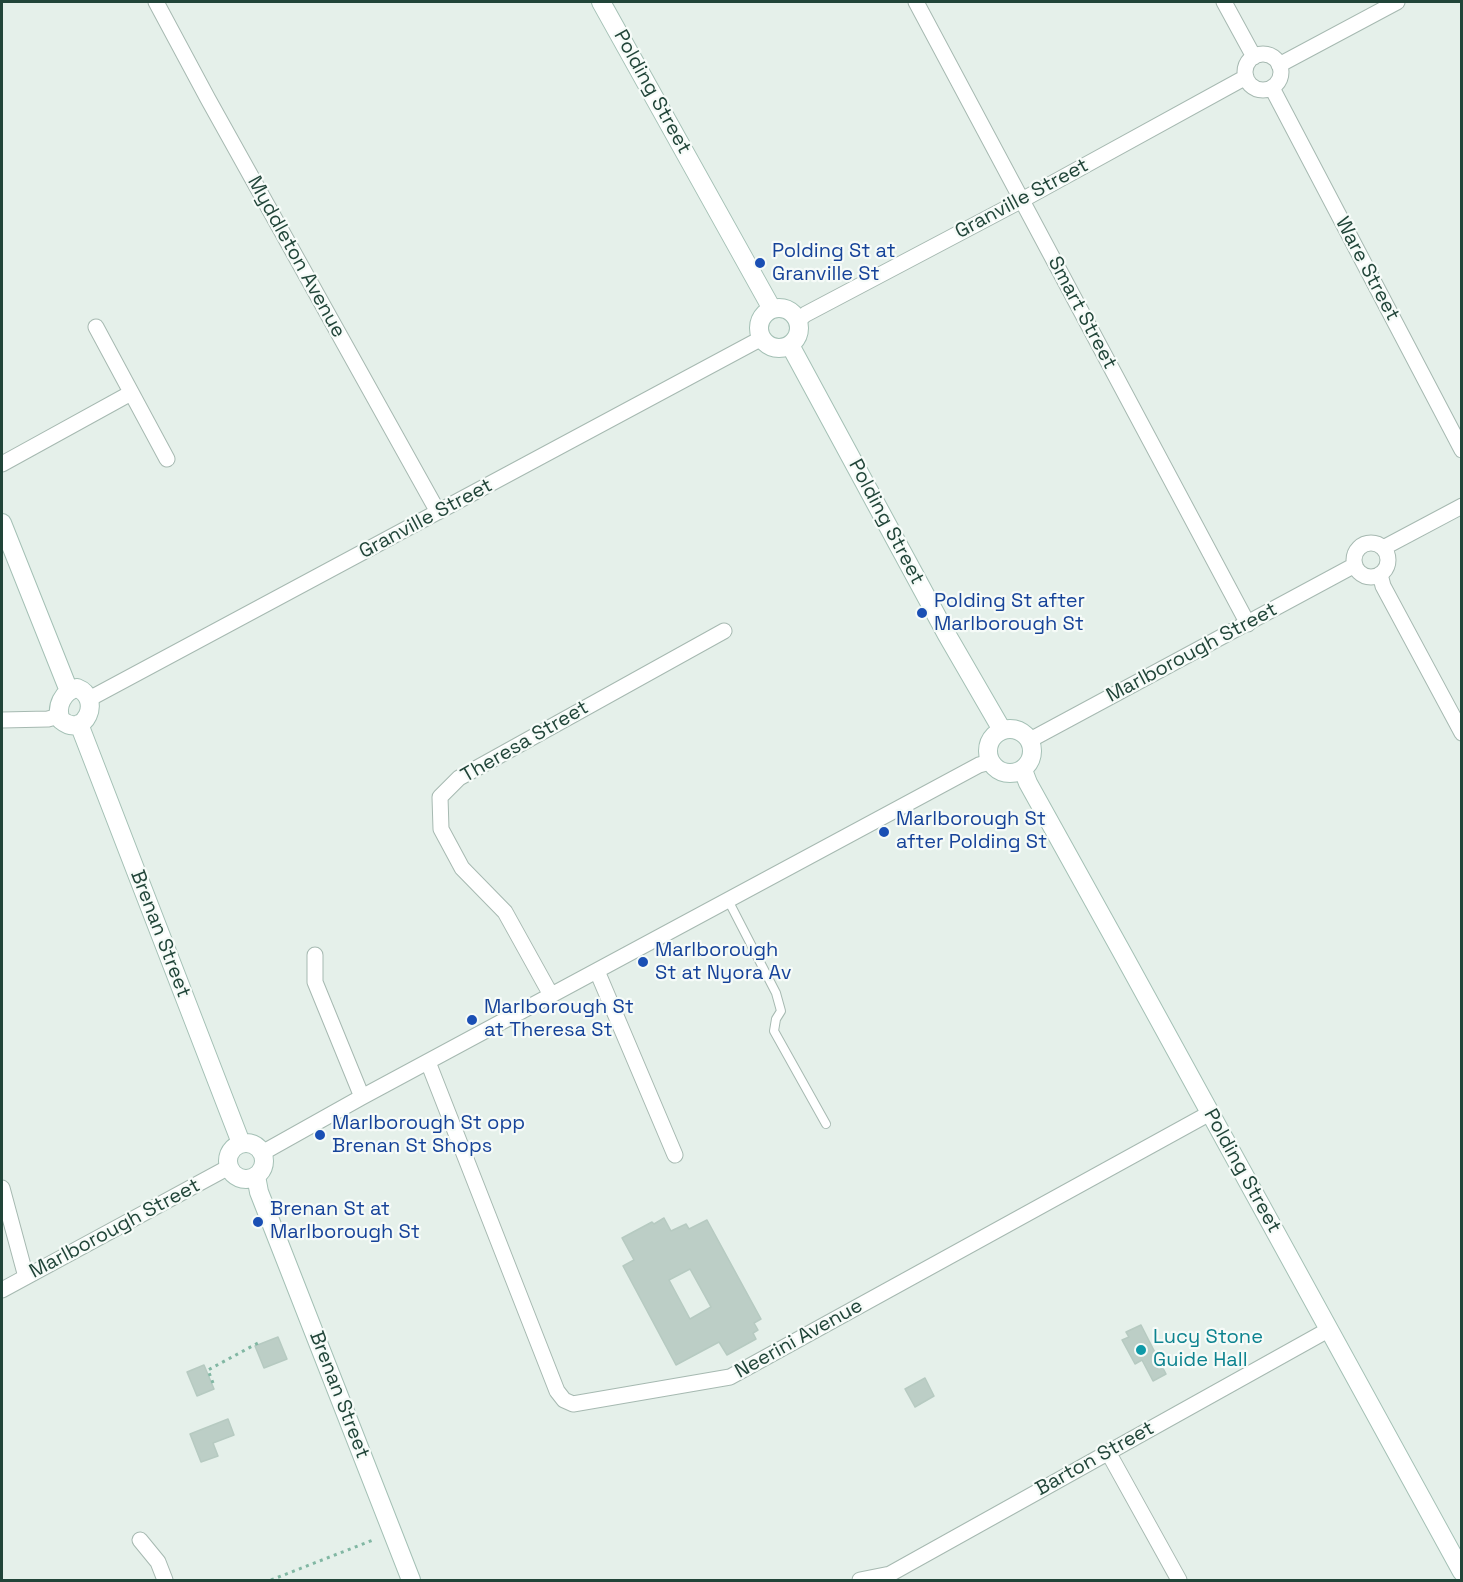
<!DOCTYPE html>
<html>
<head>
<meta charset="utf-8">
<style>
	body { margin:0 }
	#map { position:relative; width:1463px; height:1582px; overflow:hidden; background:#e5f0ea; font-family:"Space Grotesk",sans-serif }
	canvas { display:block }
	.frame { position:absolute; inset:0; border:3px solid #214539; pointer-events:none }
</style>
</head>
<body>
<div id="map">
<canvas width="1463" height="1582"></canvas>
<div class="frame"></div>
</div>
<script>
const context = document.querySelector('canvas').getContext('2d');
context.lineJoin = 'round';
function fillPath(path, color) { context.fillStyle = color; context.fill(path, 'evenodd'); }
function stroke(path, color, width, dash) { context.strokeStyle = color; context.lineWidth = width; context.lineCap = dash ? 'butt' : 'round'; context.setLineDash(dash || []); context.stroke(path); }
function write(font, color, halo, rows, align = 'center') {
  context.font = font + ' "Space Grotesk",sans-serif'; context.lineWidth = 4.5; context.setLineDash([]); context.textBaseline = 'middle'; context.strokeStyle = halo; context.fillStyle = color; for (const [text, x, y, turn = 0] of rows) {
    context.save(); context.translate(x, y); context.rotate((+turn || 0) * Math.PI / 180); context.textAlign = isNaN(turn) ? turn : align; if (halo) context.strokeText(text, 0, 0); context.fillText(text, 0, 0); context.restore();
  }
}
const building = new Path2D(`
	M664,1218L671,1231L686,1224L689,1229L707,1220L761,1319L754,1323L758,1330L753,1333L756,1339L727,1355L719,1342L676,1365L623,1266L634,1260L622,1238L652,1222L654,1224ZM690,1269L711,1307L690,1319L669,1280Z
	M1141,1325L1166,1374L1153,1381L1142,1360L1135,1364L1122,1340L1129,1337L1126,1332Z
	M278,1337L287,1359L264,1368L255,1346Z
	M204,1365L214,1389L197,1396L187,1372Z
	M925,1378L934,1396L915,1407L905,1389Z
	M228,1419L234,1435L213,1443L218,1456L201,1462L190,1434Z`);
const path = new Path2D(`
	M213,1383L208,1370L258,1343
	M271,1580L373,1540`);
const lane = new Path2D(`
	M728,900L776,993L781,1011L776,1019L774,1031L826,1124`);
const street = new Path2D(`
	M156,2L208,99L438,512
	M916,2L1248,624
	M1224,2L1254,57
	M1245 72a18 18 0 1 1 36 0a18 18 0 1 1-36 0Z
	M1279,65L1397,2
	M1272,88L1462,450
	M798,320L806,314L1022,200L1246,77
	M96,327L167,459
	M2,464L131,393
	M1354 560a17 17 0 1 1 34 0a17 17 0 1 1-34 0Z
	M1383,548L1462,506
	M1380,574L1383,586L1462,733
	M89,699L762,338
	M2,720L48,719L59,716
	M1030,740L1355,565
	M315,955V982L362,1097
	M597,971L675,1155
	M551,995L505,912L462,868L441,829L440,797L459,778L724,631
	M428,1062L557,1391L564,1400L573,1404L730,1377L1210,1113
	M262,1153L362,1097L979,765L990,762
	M2,1188L26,1277
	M2,1290L229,1167
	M1108,1452L1179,1580
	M140,1540L158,1562L165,1580
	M860,1580L890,1574L1328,1330`);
const secondary = new Path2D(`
	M601,2L772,309
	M759 328a20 20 0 1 1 40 0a20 20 0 1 1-40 0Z
	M790,345L947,635L1002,730
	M2,523L69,691
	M77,688C103,698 85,740 61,720C55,707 63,691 77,688Z
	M79,724L241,1143
	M988 751a22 22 0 1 1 44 0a22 22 0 1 1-44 0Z
	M1023,770L1028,783L1124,956L1462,1572
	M228 1161a18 18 0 1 1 36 0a18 18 0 1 1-36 0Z
	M256,1176L259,1192L411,1580`);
const markers = [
	[760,263,6,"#1a4fb4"],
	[922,613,6,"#1a4fb4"],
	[884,832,6,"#1a4fb4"],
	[643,962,6,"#1a4fb4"],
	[472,1020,6,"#1a4fb4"],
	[320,1135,6,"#1a4fb4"],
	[258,1222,6,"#1a4fb4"],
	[1141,1350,6,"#0f9aa8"]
];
const streetNames = [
	["Polding Street",652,92,61],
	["Granville Street",1022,199,-28],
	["Myddleton Avenue",296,257,61],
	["Ware Street",1367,269,62],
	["Smart Street",1082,313,62],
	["Granville Street",426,519,-28],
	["Polding Street",886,522,62],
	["Marlborough Street",1192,653,-28],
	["Theresa Street",525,742,-30],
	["Brenan Street",160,934,69],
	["Polding Street",1242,1171,61],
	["Marlborough Street",115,1229,-28],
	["Neerini Avenue",799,1339,-29],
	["Brenan Street",339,1395,69],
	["Barton Street",1095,1459,-29]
];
const transitNames = [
	["Polding St at",772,252],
	["Granville St",772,275],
	["Polding St after",934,602],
	["Marlborough St",934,625],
	["Marlborough St",896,820],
	["after Polding St",896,843],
	["Marlborough",655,951],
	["St at Nyora Av",655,974],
	["Marlborough St",484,1008],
	["at Theresa St",484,1031],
	["Marlborough St opp",332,1124],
	["Brenan St Shops",332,1147],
	["Brenan St at",270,1210],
	["Marlborough St",270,1233]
];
const cultureNames = [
	["Lucy Stone",1153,1338],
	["Guide Hall",1153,1361]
];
fillPath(building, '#bccec6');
stroke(building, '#b6cac1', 1.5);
stroke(lane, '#a6b9b1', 10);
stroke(street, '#a6b9b1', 17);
stroke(secondary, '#a4c0b5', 20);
stroke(path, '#81b7a3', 3, [3, 4.5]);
stroke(lane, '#fff', 8);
stroke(street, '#fff', 15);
stroke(secondary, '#fff', 18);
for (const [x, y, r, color] of markers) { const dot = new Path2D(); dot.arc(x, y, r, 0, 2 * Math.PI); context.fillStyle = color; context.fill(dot); stroke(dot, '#f6fbf8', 2); }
write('20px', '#214539', '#f6fbf8', streetNames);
write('20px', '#164399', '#f6fbf8', transitNames, 'left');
write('20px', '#0d838f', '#f6fbf8', cultureNames, 'left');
</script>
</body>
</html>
